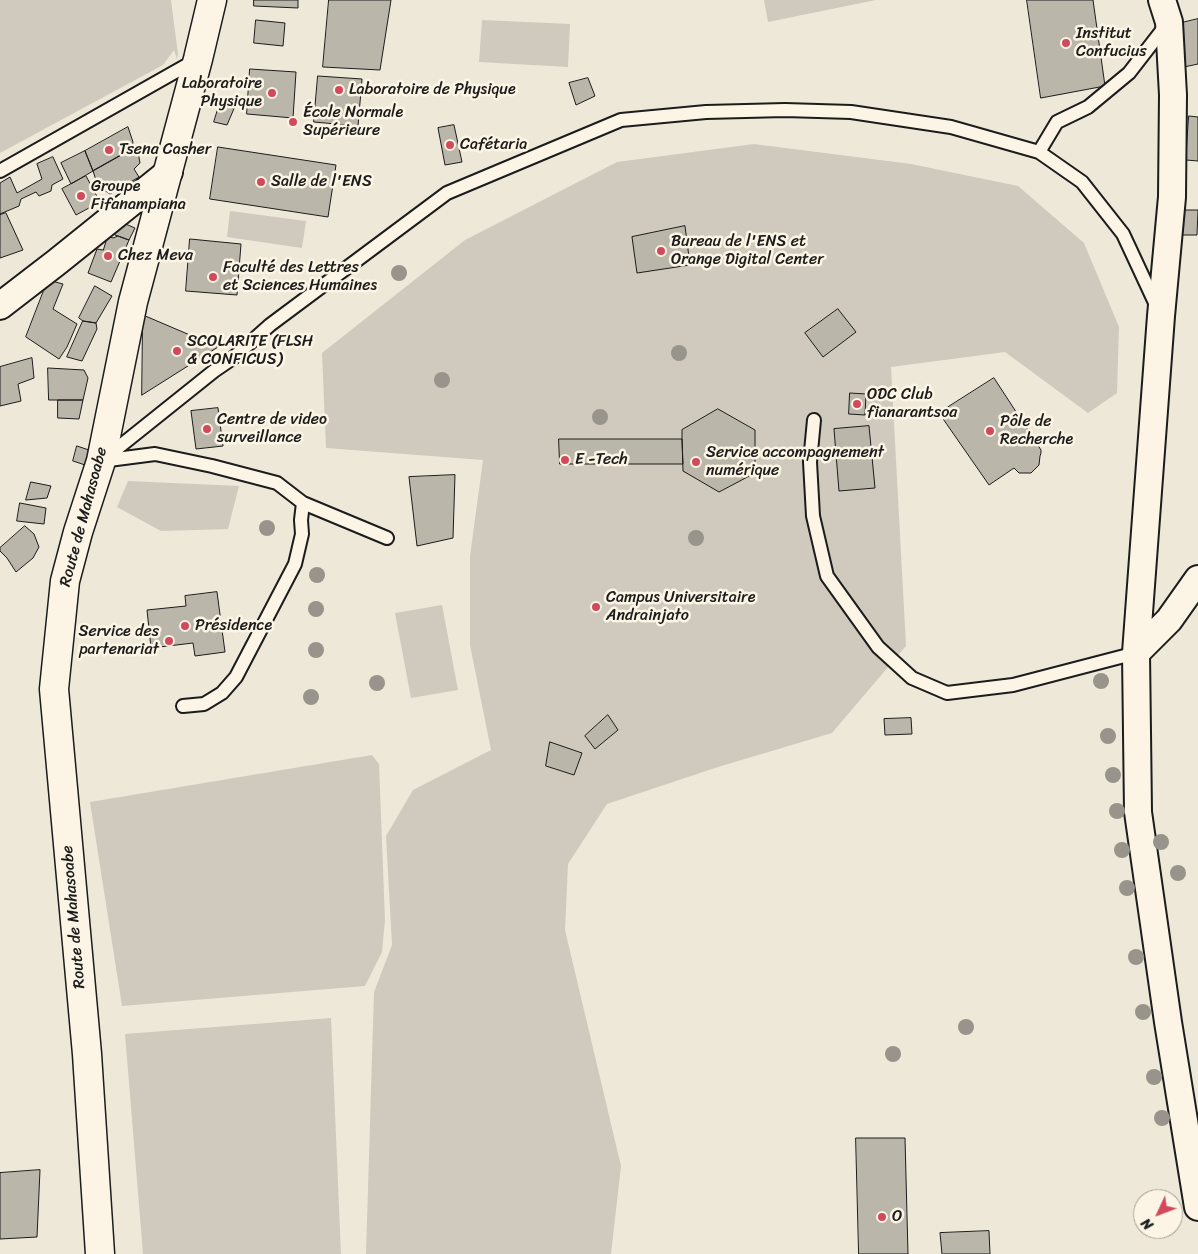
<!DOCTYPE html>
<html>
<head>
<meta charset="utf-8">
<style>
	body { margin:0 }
	#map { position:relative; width:1198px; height:1254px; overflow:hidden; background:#eee8d9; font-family:Sriracha,sans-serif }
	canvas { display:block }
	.north { position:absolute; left:1133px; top:1189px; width:50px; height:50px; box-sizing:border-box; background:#fcf5e5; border:1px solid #a29e95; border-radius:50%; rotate:227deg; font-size:14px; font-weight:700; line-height:20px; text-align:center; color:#1c1c1c }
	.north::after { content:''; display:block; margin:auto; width:18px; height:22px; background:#d1495b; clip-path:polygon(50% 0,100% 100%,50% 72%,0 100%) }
</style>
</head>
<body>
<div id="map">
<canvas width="1198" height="1254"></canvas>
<div class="north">N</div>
</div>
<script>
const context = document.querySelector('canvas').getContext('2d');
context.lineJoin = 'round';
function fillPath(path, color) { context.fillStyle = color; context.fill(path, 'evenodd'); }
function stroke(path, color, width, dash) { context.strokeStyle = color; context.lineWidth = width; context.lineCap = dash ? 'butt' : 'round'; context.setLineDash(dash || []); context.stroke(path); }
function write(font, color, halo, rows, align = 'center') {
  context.font = font + ' Sriracha,sans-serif'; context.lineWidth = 5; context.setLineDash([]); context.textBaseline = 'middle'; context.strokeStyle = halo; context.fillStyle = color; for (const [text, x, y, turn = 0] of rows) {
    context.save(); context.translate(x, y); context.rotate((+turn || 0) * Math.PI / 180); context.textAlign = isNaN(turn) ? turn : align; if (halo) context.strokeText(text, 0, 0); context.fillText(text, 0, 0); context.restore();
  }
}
const green = new Path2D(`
	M0,0H171L178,54L177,59L174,50L163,65L0,153Z
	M764,0H876L768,22Z
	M482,20L570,24L568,67L479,62Z
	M754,144L911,164L1018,186L1084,243L1119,327L1117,393L1088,413L1005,352L891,367L906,646L832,733L718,767L607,804L568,864L565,930L621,1166L611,1254H366L374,992L392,945L386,836L413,790L491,750L470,645V556L483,460L326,448L322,353L465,240L617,162Z
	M230,211L306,221L302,248L227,237Z
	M128,481L239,486L228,529L161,531L117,507Z
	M442,605L458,690L411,698L395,613Z
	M372,755L379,764L385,920L382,952L365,986L122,1006L90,802Z
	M331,1018L341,1254H143L125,1034Z`);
const building = new Path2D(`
	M254,0H298V8L254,6Z
	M329,0H391L380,70L323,67Z
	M1027,0H1093L1105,86L1041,98Z
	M1198,19V64L1184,67L1177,24Z
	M256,20L285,23L283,46L254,43Z
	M250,69L296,72L293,118L247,114Z
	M318,76L362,79L358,126L314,122Z
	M588,78L595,96L576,105L569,83Z
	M221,100L236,104L227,125L214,122Z
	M1189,116L1198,117V161L1186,160Z
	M454,125L462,162L445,165L438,128Z
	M128,127L133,142L132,149L93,171L85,151Z
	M218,147L336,165L328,217L210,199Z
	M132,149L138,152L140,163L134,169L139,177L110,194L98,186L93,171Z
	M85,151L93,171L71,184L61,163Z
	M53,157L63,179L52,185L51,191L39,196L36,192L21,199L19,206L0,214V183L10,177L17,193L42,179L37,164Z
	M86,176L100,202L76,215L62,189Z
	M1180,210H1198L1197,235H1179Z
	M6,213L23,250L0,258V215Z
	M121,222L135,228L129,240L115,235Z
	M685,226L690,265L637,273L632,237Z
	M108,236L113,238L118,236L129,240L111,282L88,273L97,249L103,250Z
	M190,239L241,244L237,295L186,291Z
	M48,280L63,284L53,309L77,324L67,347L59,359L26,337Z
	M95,286L112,296L96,323L83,321L79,318Z
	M838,309L856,332L823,357L805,333Z
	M143,315L218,347L142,395Z
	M83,321L96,323L97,329L82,361L67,357Z
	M32,358L34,378L18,384L21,401L0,406V367Z
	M48,368L84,370L88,378L83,400H49Z
	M994,378L1041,450V453L1040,456L1039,465L1031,473H1019L1014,468L989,485L939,413Z
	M850,393L866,394L865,415L849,414Z
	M58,400H83L79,419L58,418Z
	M218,408L223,446L196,449L191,411Z
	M718,409L755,430V473L719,492L683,471L682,439V430Z
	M869,426L875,488L839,491L834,429Z
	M559,439H682L683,464H560Z
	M77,446L89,450L85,465L73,461Z
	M455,475L453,538L417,546L409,477Z
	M31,482L51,486L47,498L26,500Z
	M20,503L46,508L44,524L17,521Z
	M25,526L34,534L39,547L33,558L16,572L7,558L0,551V548Z
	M217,592L225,652L195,656L193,643L151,648L147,610L186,606L185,596Z
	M608,715L618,730L595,749L585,736Z
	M911,718L912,734L885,735L884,719Z
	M550,742L582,753L574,775L546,766Z
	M856,1138H905L908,1254H859Z
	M40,1170L37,1237L0,1239V1173Z
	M989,1231L990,1254H942L940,1233Z`);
const service = new Path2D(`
	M1039,152L1057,122L1088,107L1129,73L1167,24
	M0,171L196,60
	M814,420L810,462L813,516L827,576L878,647L912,678L947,693L1013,685L1136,653
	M104,459L214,371L233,358L270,325L447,193L621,120L706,112L785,110L851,112L951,127L1039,152L1082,182L1123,234L1157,307
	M101,461L155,454L212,466L277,483L303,503L301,520L302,534L295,564L236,677L222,693L204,704L183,706
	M303,503L387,538`);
const minor = new Path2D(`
	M1162,0L1169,22L1173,95L1172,197L1161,316L1136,653L1138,812L1168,1022L1198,1207
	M0,306L57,262L169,172
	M1136,653L1169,620L1198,579`);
const tertiary = new Path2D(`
	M100,1254L87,1054L54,689L65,581L78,532L101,461L133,302L198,59L212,0`);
const trees = [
	[399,273],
	[679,353],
	[442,380],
	[600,417],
	[267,528],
	[696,538],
	[317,575],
	[316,609],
	[316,650],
	[1101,681],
	[377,683],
	[311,697],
	[1108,736],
	[1113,775],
	[1117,811],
	[1161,842],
	[1122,850],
	[1178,873],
	[1127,888],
	[1136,957],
	[1143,1012],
	[966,1027],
	[893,1054],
	[1154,1077],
	[1162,1118]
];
const markers = [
	[1066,43,5,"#d1495b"],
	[339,90,5,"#d1495b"],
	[272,93,5,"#d1495b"],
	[293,122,5,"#d1495b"],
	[450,145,5,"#d1495b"],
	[109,150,5,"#d1495b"],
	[261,182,5,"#d1495b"],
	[81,196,5,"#d1495b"],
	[661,251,5,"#d1495b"],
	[108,256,5,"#d1495b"],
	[213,277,5,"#d1495b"],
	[177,351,5,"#d1495b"],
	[857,404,5,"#d1495b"],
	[207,429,5,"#d1495b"],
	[990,431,5,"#d1495b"],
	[565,460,5,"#d1495b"],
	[696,462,5,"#d1495b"],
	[596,607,5,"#d1495b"],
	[185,626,5,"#d1495b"],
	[169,641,5,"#d1495b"],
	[882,1217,5,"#d1495b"]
];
const poiNames = [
	["Institut",1076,34],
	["Confucius",1076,52],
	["Laboratoire",262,84,"right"],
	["Physique",262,102,"right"],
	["Laboratoire de Physique",349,90],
	["École Normale",303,113],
	["Supérieure",303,131],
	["Cafétaria",460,145],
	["Tsena Casher",119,150],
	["Salle de l'ENS",271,182],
	["Groupe",91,187],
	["Fifanampiana",91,205],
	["Bureau de l'ENS et",671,242],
	["Orange Digital Center",671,260],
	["Chez Meva",118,256],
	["Faculté des Lettres",223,268],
	["et Sciences Humaines",223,286],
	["SCOLARITE (FLSH",187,342],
	["& CONFICUS)",187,360],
	["ODC Club",867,395],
	["fianarantsoa",867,413],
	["Centre de video",217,420],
	["surveillance",217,438],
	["Pôle de",1000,422],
	["Recherche",1000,440],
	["Service accompagnement",706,453],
	["numérique",706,471],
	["E -Tech",575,460],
	["Campus Universitaire",606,598],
	["Andrainjato",606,616],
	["Présidence",195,626],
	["Service des",159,632,"right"],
	["partenariat",159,650,"right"],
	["O",892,1217]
];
const streetNames = [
	["Route de Mahasoabe",84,517,-75],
	["Route de Mahasoabe",74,917,-95]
];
fillPath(green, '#cfcabd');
fillPath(building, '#bab6aa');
stroke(building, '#1c1c1c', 1);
stroke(service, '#1c1c1c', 16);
stroke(minor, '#1c1c1c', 30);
stroke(tertiary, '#1c1c1c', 31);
stroke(service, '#fcf5e5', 12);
stroke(minor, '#fcf5e5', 26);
stroke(tertiary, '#fcf5e5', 28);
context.fillStyle = '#98948b';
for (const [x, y] of trees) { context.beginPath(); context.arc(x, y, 8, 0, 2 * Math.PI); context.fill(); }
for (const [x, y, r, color] of markers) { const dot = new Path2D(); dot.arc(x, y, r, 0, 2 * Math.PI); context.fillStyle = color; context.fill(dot); stroke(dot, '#fcf5e5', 2); }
write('16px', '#1c1c1c', '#fcf5e5', poiNames, 'left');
write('16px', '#1c1c1c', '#fcf5e5', streetNames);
</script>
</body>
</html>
